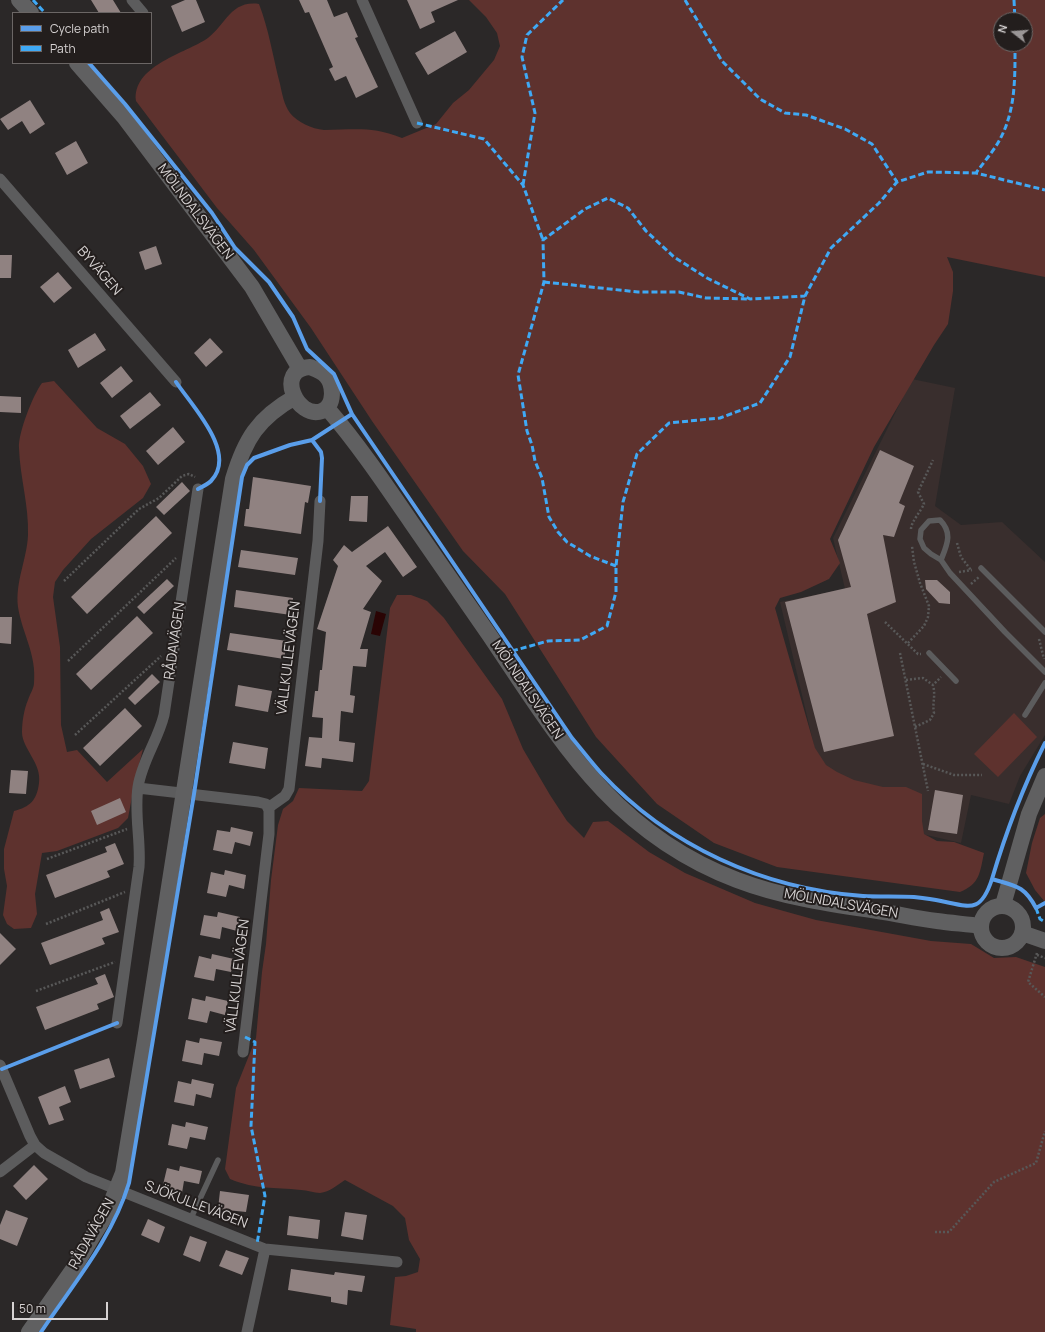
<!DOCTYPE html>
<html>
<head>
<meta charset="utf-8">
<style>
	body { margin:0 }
	#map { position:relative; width:1045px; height:1332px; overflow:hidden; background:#2b2828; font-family:Manrope,sans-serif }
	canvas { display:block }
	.legend { position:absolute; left:12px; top:12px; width:140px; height:52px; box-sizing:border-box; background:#231e1d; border:1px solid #6b6665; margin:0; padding:5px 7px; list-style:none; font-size:12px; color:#d6d2d2 }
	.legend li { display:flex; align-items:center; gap:8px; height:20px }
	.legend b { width:20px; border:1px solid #6b6665 }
	.north { position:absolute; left:993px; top:12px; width:40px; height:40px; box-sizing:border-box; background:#231e1d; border:1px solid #6b6665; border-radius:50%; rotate:287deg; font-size:11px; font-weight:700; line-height:16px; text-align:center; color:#d6d2d2 }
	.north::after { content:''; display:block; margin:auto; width:14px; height:18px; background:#9a9696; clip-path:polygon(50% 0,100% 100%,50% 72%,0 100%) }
	.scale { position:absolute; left:12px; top:1302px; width:96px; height:18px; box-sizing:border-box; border:2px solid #d6d2d2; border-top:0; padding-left:5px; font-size:12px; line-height:14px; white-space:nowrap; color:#d6d2d2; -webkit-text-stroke:3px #231e1d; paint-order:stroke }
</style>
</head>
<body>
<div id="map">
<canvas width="1045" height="1332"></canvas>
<ul class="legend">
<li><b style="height:5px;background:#5a9eea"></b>Cycle path</li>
<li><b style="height:5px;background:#3fa9f5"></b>Path</li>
</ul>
<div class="north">N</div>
<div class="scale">50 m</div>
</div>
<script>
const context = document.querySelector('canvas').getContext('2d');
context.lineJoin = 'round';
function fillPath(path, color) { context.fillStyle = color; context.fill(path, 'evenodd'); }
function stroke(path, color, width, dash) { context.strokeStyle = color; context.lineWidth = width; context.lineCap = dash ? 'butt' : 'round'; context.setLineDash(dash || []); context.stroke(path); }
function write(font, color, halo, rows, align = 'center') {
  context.font = font + ' Manrope,sans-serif'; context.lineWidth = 4; context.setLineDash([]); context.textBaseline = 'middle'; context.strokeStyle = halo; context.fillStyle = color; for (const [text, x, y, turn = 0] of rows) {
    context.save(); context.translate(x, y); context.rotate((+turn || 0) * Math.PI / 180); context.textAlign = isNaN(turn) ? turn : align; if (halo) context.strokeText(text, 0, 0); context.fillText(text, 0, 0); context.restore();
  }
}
const built = new Path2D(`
	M912,379L955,388L935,506L961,525L1002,522L1045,562V735L1020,776L1009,804L971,795L961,843L922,834L828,783L815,750L780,602L845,589L833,538Z`);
const green = new Path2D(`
	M469,0H1045V277L947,257L953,272V291L948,324L934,345L874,447L830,539L840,563L829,579L801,592L780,598L775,608L815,748L826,765L837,772L854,780L883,787H906L922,794V821L924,834L937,841L954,842L984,853C980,872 980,884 960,892L777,867L714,843L657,804L596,737L505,594L463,551L372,421L311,328L254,250L217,208L136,101C132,67 182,54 205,40C225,28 229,0 259,4C269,30 273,57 280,84C282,93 284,105 290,113C297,122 312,129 324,130C355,130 371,126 402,138L436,124L453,103L469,90L494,60L500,46L497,33L486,17ZM1001,20H1025V44H1001Z
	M54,381L97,428L125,444L143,466L151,484L143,498L91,539L63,570L55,582L53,597L60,647L61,725L67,752L77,750L107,782L143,749L136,776L128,818L118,828L57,851L42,853L35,894L37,914L31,928L14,929L7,924L3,915L7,886L4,869V849L14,811C30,807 37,800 39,783C42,763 22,749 22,732C22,722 24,709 28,700C30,694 34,688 34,683C37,655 22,633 18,607C15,582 27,559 28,535C29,505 20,478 19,448C18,433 33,395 42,383Z
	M397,595H411L427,601L444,618L502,699L523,749L550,795L567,821L584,838L593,822L608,821L649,852L685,873L755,903L816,920L931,941L971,944L994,958L1016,957L1045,967V1332H416V1329L390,1325L395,1277L406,1276L418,1272L420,1259L409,1240L405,1218L393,1206L345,1180C337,1185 330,1192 320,1193C314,1193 307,1190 301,1190C273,1187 257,1190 230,1179L225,1169L236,1088L256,1038L262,972L266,944L271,880L278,825L283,809L293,801L299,788L362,791L369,781L390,608Z
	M1014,713L1037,737L998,777L974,754Z
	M1045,814V902L1035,890L1026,873L1032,843L1040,818Z`);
const water = new Path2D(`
	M376,611L386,614L380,636L371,634Z`);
const building = new Path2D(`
	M91,0H113L121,13H99Z
	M185,0H196L205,22L182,32L171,6Z
	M299,0H327L334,17L347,12L358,37L355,38L378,87L356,98L346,76L335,81L329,69L333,67L309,12L305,13Z
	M407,0H458L431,12L435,22L420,29Z
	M455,31L467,52L428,75L415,53Z
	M30,100L45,124L30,134L22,121L8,130L0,119Z
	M76,141L88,163L67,175L55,153Z
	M156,246L162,264L145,270L139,252Z
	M0,255H12L11,278H0Z
	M58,272L72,288L54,303L40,287Z
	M95,333L106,350L78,368L68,350Z
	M210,338L223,352L206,367L194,353Z
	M121,366L133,381L112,398L100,383Z
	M150,392L161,405L130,429L120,416Z
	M0,396L21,397V413L0,412Z
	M173,427L185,442L158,465L146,451Z
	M880,450L914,466L899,503L905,506L894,537L883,535L896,602L867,614L894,736L824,752L785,602L851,587L838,540Z
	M253,477L311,486L308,503L305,502L301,534L244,526L246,509H249Z
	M182,482L190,491L164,515L156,507Z
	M351,496H368L367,522L349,521Z
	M156,516L172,533L87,614L71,597Z
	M388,526L417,567L403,577L385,552L366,566L382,581L363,609L371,612L360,649H368L366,667L353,666L350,695L355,696L353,713L341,711L339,741L355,743L353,762L322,758L321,768L305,766L309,737L322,738L323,718L312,717L315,691H318L320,670H322L326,632L317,629L338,566L333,560L344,545L352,552Z
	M241,550L298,558L295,575L238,567Z
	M167,579L174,586L144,614L137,607Z
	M925,580H937L950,592V604L939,603L926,589Z
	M236,590L293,598L291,615L234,607Z
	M137,616L153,633L91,690L76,674Z
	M0,617H12L11,644L0,643Z
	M230,633L287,641L284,659L227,650Z
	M152,674L160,682L135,705L128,698Z
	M238,685L272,691L268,712L235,706Z
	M125,708L142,726L100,766L83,748Z
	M233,742L268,748L265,769L229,763Z
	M11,770L28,771L26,794L9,793Z
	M935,790L963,795L957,834L928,830Z
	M120,798L126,812L97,825L91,811Z
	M231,827L253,832L250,846L235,842L232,854L213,850L217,830L230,832Z
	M115,843L124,864L107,871L110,877L55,898L46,875L107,852L105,847Z
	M225,870L246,875L244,889L229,885L226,897L207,893L211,872L224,875Z
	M109,908L119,932L102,938L105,944L50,965L41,943L103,920L100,912Z
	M218,912L240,917L237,931L222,927L220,939L200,935L204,915L217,917Z
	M0,933L16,949L0,965Z
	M212,954L234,959L231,972L216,969L214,981L194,977L199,956L211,959Z
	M105,974L114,997L97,1004L99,1009L45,1030L36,1007L98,984L95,978Z
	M206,996L228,1001L225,1015L210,1011L207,1023L188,1019L192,998L205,1001Z
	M200,1038L222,1042L219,1056L204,1053L202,1065L182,1061L186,1040L199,1043Z
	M109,1058L115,1077L80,1089L74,1070Z
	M192,1079L214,1084L211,1098L196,1094L194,1106L174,1102L178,1081L191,1084Z
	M65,1086L71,1102L59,1107L64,1120L49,1125L38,1097Z
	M186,1122L208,1127L205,1140L190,1137L187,1149L168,1145L172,1124L185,1127Z
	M34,1165L48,1179L26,1200L13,1186Z
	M180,1166L202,1171L199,1184L184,1181L182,1193L162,1189L167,1168L179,1171Z
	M220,1191L249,1195L246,1212L218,1209Z
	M6,1210L28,1218L17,1246L0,1239V1225Z
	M345,1212L367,1215L363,1240L341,1236Z
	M289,1216L320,1220L318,1239L287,1235Z
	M148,1219L165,1227L159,1243L141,1235Z
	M190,1236L207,1242L200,1262L183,1255Z
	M226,1250L249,1258L242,1275L219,1266Z
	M291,1269L334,1275L335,1272L365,1276L362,1292L348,1290L347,1305L331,1302V1297L288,1290Z`);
const path = new Path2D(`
	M911,529C911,522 921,511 924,504L918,492L933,460
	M957,543L961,557L971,570
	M959,572L972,570
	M64,581L139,509L159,498L182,476L189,474L195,477
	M971,584L979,577
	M885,622L918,654H921
	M1039,639L1044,659
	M908,643L924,626L928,617L929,606L920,583L914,562L912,546
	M900,653L928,791
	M68,661L176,558
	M906,680L923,678L933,685L941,677
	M915,727L930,720L934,713C932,702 936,697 933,685
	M75,735L161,656
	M923,764L954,775H982
	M47,859L127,829
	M46,924L125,892
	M1037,953L1028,982L1045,997
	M1037,955L1045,958
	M36,991L115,962
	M935,1232H949L994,1182L1036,1163L1045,1131`);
const lane = new Path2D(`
	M941,560C947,545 953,533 940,520L929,521L921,530L920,539L924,548L931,554L941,560L950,573L1005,632L1045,672
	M981,568L1045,632
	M929,653L956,681
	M1025,715L1045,683
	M191,1218L218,1160`);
const street = new Path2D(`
	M132,0L143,13
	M362,0L417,123
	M0,179L176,382
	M138,788L258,802L266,804L269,810V834L243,1052
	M268,808L285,796L289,789L318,541L320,501
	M117,1023L139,867C141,840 134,814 138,787C142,761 158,740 164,715L198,489
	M0,1065L30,1136L35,1145L44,1153L86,1177L265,1249L397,1262
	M0,1172L35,1145
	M247,1332L265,1249`);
const secondary = new Path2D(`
	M19,0L31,13
	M77,63L124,117L252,287L300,369
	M310,367C315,369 322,371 326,376C334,385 335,406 322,411C297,420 274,369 310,367Z
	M327,408C358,444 385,484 411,522C437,560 464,598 490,636C560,740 613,833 737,880C784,898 835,905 884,912C902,915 919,919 937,921C951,923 966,924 981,926
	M1003,905L1029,814L1045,776
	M981 927a21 21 0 1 1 42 0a21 21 0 1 1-42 0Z
	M1022,933L1045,941
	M29,1332L74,1268L94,1234L107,1213L123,1173L145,1040L233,479C245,439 258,418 295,397`);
const quiet = new Path2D(`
	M33,0L45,13
	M685,0L722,61L760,99L785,113L806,115L845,129L872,144L897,182L928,172L976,173
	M1014,0L1015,20
	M1015,44C1015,77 1016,111 999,141C993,152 983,163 976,173L1045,190
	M417,123L484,139L523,185L543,240
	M523,185L535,113L522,57L527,35L563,0
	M544,282L638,292H679L706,298L748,299
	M616,566L590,556L567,542L558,532L549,517L542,478L535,461L532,445L527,431L518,375L544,282L543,240L585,209L608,198L628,208L646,231L674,257L707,278L750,299L805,296
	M512,651L548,641L580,640L607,626L616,592V566L623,502L637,454L669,423L720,418L760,403L790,357L805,296L831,248L879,203L897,182
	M1036,908L1040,919L1045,922
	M245,1037L255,1042L251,1126L265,1196L257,1244`);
const cycleway = new Path2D(`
	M89,63L125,104L212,213L235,248L269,282L293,317L307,349L334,374L352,414L572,738C582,750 591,762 601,773C669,846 763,889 863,896C880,897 897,896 914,897C923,898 932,899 941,901C971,907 981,913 992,879
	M176,382C192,406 238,453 211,481C208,484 202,487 198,489
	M312,440L321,452L322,458L320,501
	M1045,743C1023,787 1006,832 992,879C1015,886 1024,885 1036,908L1045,903
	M2,1069L117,1023
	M41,1332C73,1284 112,1239 129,1183L194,794L242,477L247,465L254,458L290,445L312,440L352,414`);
const streetNames = [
	["MÖLNDALSVÄGEN",195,212,53],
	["BYVÄGEN",99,271,49],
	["RÅDAVÄGEN",175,641,-82],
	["VÄLLKULLEVÄGEN",289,658,-83],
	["MÖLNDALSVÄGEN",527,690,56],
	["MÖLNDALSVÄGEN",841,904,10],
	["VÄLLKULLEVÄGEN",238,976,-83],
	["SJÖKULLEVÄGEN",196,1205,21],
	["RÅDAVÄGEN",92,1234,-61]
];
fillPath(built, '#392e2d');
fillPath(green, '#5e322e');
fillPath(water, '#2a0404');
fillPath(building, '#908281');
stroke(path, '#585858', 2.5, [2, 2]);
stroke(lane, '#5c5c5d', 5.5);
stroke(street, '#5c5c5d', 11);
stroke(secondary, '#606061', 16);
stroke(quiet, '#3fa9f5', 3, [6, 3]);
stroke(cycleway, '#5a9eea', 4);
write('14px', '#d6d2d2', '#231e1d', streetNames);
</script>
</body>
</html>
